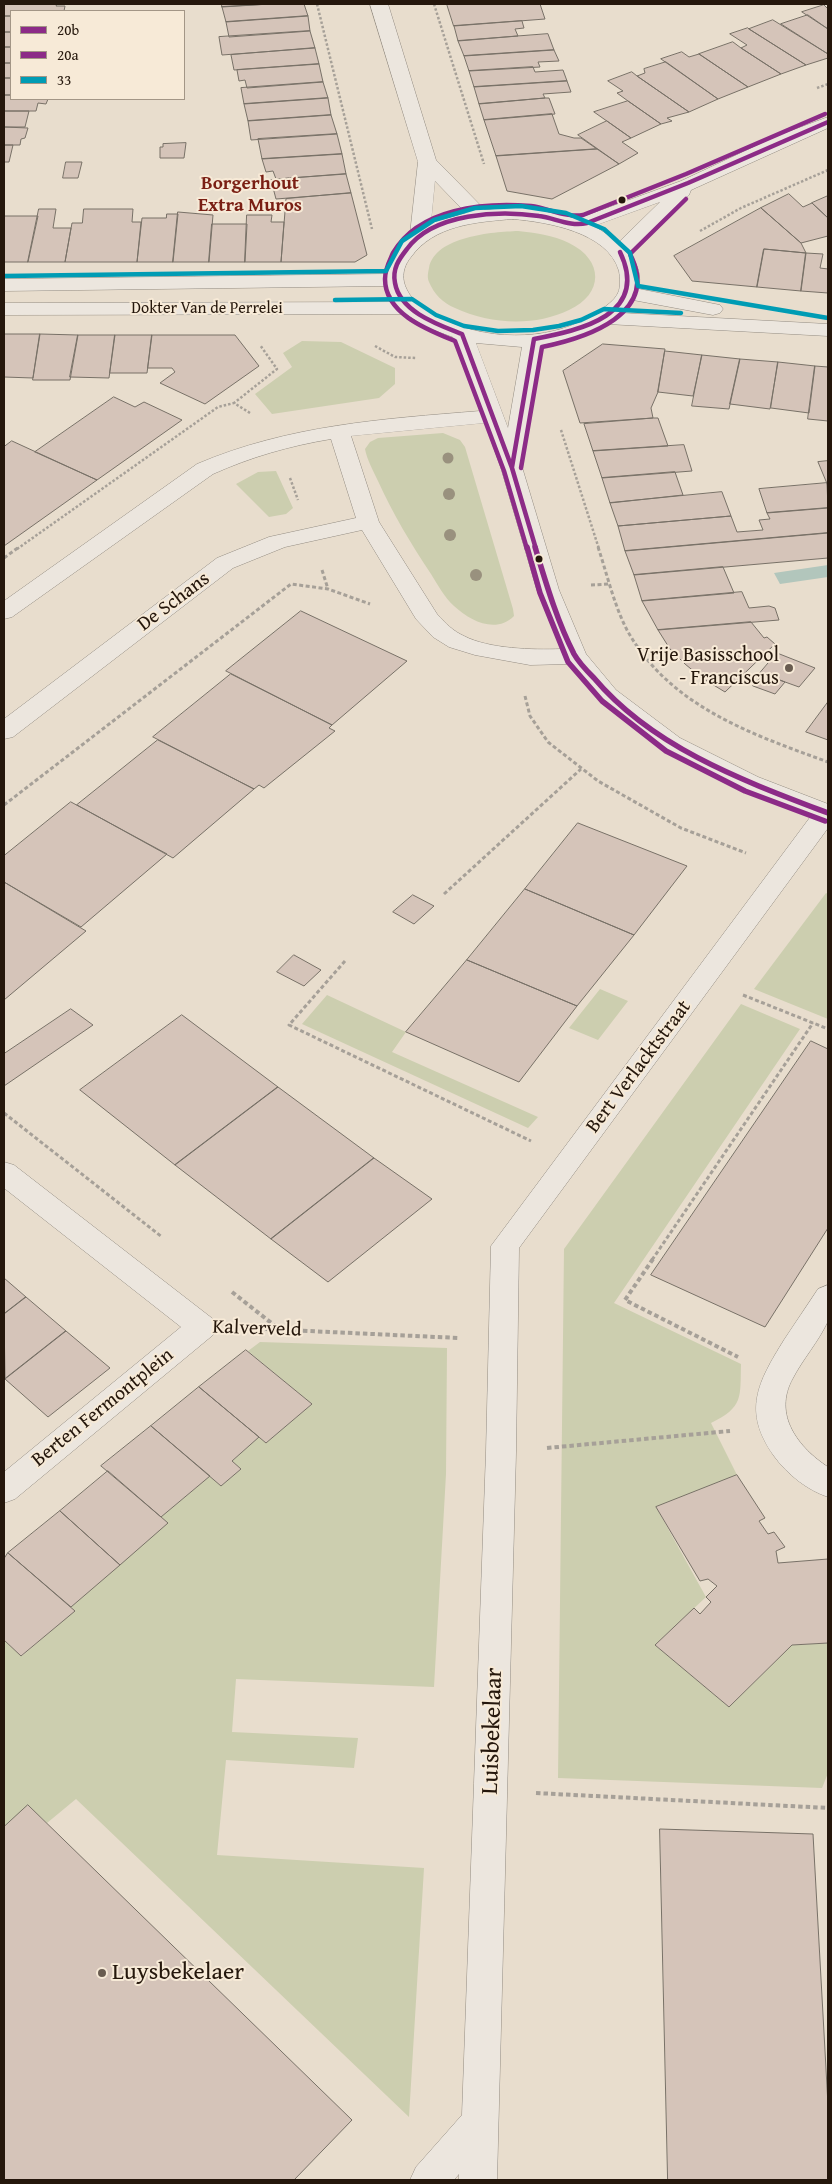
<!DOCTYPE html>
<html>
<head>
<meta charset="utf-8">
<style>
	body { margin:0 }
	#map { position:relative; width:832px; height:2184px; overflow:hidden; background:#e8ddcd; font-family:"Gentium Book Plus",serif }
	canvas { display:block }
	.frame { position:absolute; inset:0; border:5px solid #25170c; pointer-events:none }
	.legend { position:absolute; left:10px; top:10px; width:175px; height:90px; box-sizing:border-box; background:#f7ead7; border:1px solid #a39686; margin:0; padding:6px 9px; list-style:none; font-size:15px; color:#25170c }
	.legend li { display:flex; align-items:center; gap:10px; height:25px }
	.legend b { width:25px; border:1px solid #a39686 }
</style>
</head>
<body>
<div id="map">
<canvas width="832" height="2184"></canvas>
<div class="frame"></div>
<ul class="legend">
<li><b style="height:6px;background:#8c2b87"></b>20b</li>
<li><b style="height:6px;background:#8c2b87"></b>20a</li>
<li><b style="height:6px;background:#009cb4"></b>33</li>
</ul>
</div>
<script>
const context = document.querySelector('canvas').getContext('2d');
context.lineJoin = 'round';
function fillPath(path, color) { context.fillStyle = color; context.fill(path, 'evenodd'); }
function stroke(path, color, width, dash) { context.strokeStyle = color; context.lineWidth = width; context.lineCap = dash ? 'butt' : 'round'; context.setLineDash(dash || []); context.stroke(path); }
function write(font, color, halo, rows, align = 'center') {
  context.font = font + ' "Gentium Book Plus",serif'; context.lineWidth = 4; context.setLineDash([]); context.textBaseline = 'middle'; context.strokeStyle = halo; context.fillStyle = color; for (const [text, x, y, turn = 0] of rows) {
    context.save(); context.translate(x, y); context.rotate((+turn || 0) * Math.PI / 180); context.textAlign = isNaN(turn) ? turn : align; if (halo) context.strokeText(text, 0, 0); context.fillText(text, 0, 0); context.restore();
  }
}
const green = new Path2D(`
	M518,231C535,233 553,235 569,243C604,260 604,294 569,310C534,327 489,324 455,308C443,303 434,294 429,282C427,277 428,273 429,268C435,236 493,232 518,231Z
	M302,341L341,342L395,368V384L379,398L272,414L255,394L292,367L283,353Z
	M443,433L460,440L465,447L513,609L514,616C496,634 470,621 454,606C444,597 438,585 431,574C411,544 393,514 378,481C373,470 367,460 365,449L370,442L378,438Z
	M276,471L293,508L286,514L269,517L236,484L258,472Z
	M826,893L828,894V1019L754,989Z
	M600,989L628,1001L598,1040L569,1028Z
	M327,995L406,1032L392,1052L538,1117L528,1128L302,1024Z
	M741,1004L800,1029L614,1303L741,1364C740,1397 744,1407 711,1423L737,1475L656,1507L706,1597L655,1645L729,1707L792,1645L828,1643V1773L822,1788L558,1778L564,1249Z
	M260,1342L447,1348L446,1474L434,1687L236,1679L232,1732L358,1738L354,1768L226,1760L217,1855L424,1868L409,2117L76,1799L47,1823L28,1806L4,1827V1640L22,1656L74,1611L71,1607L167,1523L161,1517L210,1476L221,1486L241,1469L232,1461L259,1437L266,1443L312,1404L248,1351Z`);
const water = new Path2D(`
	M828,565V577L780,584L774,573Z`);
const building = new Path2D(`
	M4,4H57L56,6H65L64,11H11V16H4Z
	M222,4H270L222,7Z
	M270,4H304L308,16L226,22L222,7Z
	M447,4H540L545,19L454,26Z
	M824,5L828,9V29L802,12Z
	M808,15L828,29V54L781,24Z
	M4,16H11V32H4Z
	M308,16L310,31L229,37L226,22Z
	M773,20L828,54V58L806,65L749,29Z
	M522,21L524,28L515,29L518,36L458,41L454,26Z
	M748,28L749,29L806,65L781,74L741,48L747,45L730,34Z
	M310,31L315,48L222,55L219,37Z
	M4,32H11V47H4Z
	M548,34L554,50L464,56L458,41Z
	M733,42L741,48L781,74L748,87L699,54Z
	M4,47H11V63H4Z
	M315,48L319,64L234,70L231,55Z
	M554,50L559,61L538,62L540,67L469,71L464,56Z
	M682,52L689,57L699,54L748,87L718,99L661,59Z
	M666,62L718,99L689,112L637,76L645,73L644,69Z
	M4,63H11V78H4Z
	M319,64L323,82L247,88L245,80L239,81L237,70Z
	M533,67L535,72L563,70L567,81L474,87L469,71Z
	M632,72L637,76L689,112L667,118L672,121L661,124L628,101L617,93L623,91L608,81Z
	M4,78H11V95H4Z
	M567,81L571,92L543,94L545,98L479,104L474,87Z
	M323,82L328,98L244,104L241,88Z
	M4,95H11V99H48L46,104L38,103L36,111H4Z
	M328,98L331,115L248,121L244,104Z
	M545,98H549L555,114L484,120L479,104Z
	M628,101L661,124L631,138L594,112Z
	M4,111H29L25,127H4Z
	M552,114L559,134L574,138H581L597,149L496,156L484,120Z
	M331,115L337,134L251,140L248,121Z
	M607,121L631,138L622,142L638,153L619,164L578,135Z
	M4,127L28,128L25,138L21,139L20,145H4Z
	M337,134L342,154L262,159L258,139Z
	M186,143L184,158H160V147H163V144Z
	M4,145H13L9,162H4Z
	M597,149L619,164L552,199L507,191L496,156Z
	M342,154L346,174L276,179L273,171L266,172L262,159Z
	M66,162H82L78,178H63Z
	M346,174L351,193L276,199L271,180Z
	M351,193L367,255L355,262H281L286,199Z
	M789,194L803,207L812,203L828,218V236L801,243L761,208Z
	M828,196V218L812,203Z
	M761,208L801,243L806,253L764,249L757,287L692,281L674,256Z
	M39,209H56L53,228H71L65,262H28Z
	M84,209H133L132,222H141L137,262H65L72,223H82Z
	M178,212L213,215L209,262H173Z
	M167,214H178L173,262H137L142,218H166Z
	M247,215H272L271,222H284L281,262H245Z
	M4,216H38L28,262H4Z
	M212,224H247L245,262H209Z
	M764,249L806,253L801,291L757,287Z
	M806,253L823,254L820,268L828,269V293L801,291Z
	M4,334H40L33,378L4,377Z
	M40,334L78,335L70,380H33Z
	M78,335H115L109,378L70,377Z
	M115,335H152L147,373H110Z
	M152,335H235L259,366L205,404L160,383L175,372L172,368H148Z
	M603,344L665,349L658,392L651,408L653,418L580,423L563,371Z
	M665,351L702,355L693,396L658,392Z
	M702,355L740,359L729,409L692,406Z
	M740,359L778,362L770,409L730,404Z
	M778,362L815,366L809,413L771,408Z
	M815,366L828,367V421L808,419Z
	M114,397L135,407L144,402L182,420L97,480L35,452Z
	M653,418H658L668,446L593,451L584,424Z
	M12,441L97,480L4,546V447Z
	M684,445L692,471L602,478L593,451Z
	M828,461V486L818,462Z
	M675,472L683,495L610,503L602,478Z
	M827,483L828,508L767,513L759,489Z
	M722,492L731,516L618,526L610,503Z
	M828,508V533L625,551L618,526L731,516L737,532L763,530L759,520L770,519L767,513Z
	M828,533V558L634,575L625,551Z
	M723,567L734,593L642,601L634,575Z
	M742,592L749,608L769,606L775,608L779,620L658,630L642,601Z
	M301,611L407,661L332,725L226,671Z
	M751,622L764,638L767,637L775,644L725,692L702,678L685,664L670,649L658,630Z
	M777,653L815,668L799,687L760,673Z
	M231,674L332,725L329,728L335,731L264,788L259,785L254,789L153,737Z
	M764,674L785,682L775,694L753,686Z
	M828,702V740L806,732Z
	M158,740L254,789L173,858L77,805Z
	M71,802L167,854L81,927L4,882V856Z
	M578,823L687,866L634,935L525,889Z
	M4,882L86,931L4,1000Z
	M525,889L634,935L577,1006L467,960Z
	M413,895L434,906L414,924L393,912Z
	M294,955L321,970L304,986L277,972Z
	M467,960L577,1006L519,1082L406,1032Z
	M71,1009L93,1025L4,1086V1054Z
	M182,1015L278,1087L175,1165L80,1090Z
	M811,1041L828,1049V1228L765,1327L651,1275Z
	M278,1087L374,1158L271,1239L175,1165Z
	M374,1158L432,1199L328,1282L271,1239Z
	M4,1278L26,1297L4,1314Z
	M26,1297L66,1331L5,1379L4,1314Z
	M66,1331L110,1368L48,1417L5,1379Z
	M246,1350L312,1404L266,1443L199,1387Z
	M199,1387L259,1437L232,1461L241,1469L221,1486L151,1426Z
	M151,1426L210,1476L161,1517L101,1466Z
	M108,1471L168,1523L120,1565L60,1511Z
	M737,1475L765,1518L759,1521L768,1534L774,1532L785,1547L776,1551L778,1563L828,1559V1643L792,1645L729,1707L655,1645L694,1608L700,1614L711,1602L706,1597L717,1586L708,1579L700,1581L656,1507Z
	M60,1511L120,1565L71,1607L8,1553Z
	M8,1553L75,1611L21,1656L4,1640V1559Z
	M28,1805L352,2120L294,2180H4V1827Z
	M660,1829L813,1834L828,2105V2180H668Z`);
const pathFar2 = new Path2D(`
	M317,4L372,229
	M434,4L484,164
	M817,88L828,84
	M700,231L741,208L828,170
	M375,346L395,357L416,358
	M250,413L234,403L277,369L260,345
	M561,430L599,549
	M290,478L298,500
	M17,549L218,407L234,403`);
const pathFar1 = new Path2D(`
	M598,547C607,574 614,605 627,630C669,706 751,734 828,762
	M4,558L19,547
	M322,570L328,589
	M591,585L610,584
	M525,696L530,716L548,742L598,781L681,828L746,853
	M4,805L291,584L328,589L370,604
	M444,894L581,769
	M345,961L289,1025L531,1141
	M743,995L828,1029
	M4,1113L162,1237
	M652,1260L813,1023`);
const path = new Path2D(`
	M653,1259L625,1300L738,1357
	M232,1292L279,1329
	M243,1328L459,1338
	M547,1448L730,1431
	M536,1793L828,1808`);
const minor = new Path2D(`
	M370,4H388L436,160L485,210L513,207L526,208L547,211L577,219L681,181L777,136L828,117V128L691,190L689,195L630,254C638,265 641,275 639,289L720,305L723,309L720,313L713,315L633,300L622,313L828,324V336L607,324L585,335L543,345L522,467L559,590L586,654L616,690L680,738L758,777L828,804V828L519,1248L516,1452L497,2180H459V2174L454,2180H410L416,2167L462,2115L486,1452L491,1246L811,816L740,789L662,750L600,700L569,664L530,665L475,655L449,647L433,637L416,619L362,530L285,547L233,568L13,737L4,739V719L217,558L269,537L356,518L331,439C289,446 251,457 213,474L12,617L4,619V601L197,464C289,425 382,419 480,411L453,337L426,327L406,314L4,315V303L395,302L386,286L4,291V279L384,274C387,258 398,245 410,234L418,162ZM435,181L466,213L431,223ZM660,202L619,242L594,226ZM513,219C547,222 608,232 619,271C620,277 621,287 618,293C615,300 605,307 599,311C556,341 494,342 447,321C429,313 409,302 404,282C402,273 405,264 411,257C434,225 476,222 513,219ZM476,343L522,347L508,428ZM485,423L501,468L537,590L561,649C533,650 489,649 464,636C453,631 445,623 437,614L379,522L351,436Z
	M4,1162L14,1165L213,1319L217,1327L213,1335L15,1499L4,1503V1472L181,1327L4,1188Z
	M828,1285C829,1295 831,1314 827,1323C818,1342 803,1359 793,1378C772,1415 799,1448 828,1467V1497C807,1490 787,1474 774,1456C742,1411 758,1382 784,1340C795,1323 807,1306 818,1289Z`);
const bus1Far1 = new Path2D(`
	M534,339C581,330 650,315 620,252
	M512,467L534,339
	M536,549L512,468L462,334C439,325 400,312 395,283C392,269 399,259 407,249C433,213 499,210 539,216C555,218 570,227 587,223L688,183L828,122`);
const bus1 = new Path2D(`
	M535,547C546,583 557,621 574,654C579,663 587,671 594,678C653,748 744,781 828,813`);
const bus2Far1 = new Path2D(`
	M521,468L542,347C586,338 661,314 630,254L686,199
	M527,549L504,471L455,341C428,330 385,314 385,279C385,269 389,262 393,253C419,208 484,202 531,206C548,208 566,218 583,215L686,174L825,114`);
const bus2 = new Path2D(`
	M527,547L540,593L568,662L602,701L666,751L745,791L825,821`);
const bus3 = new Path2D(`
	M4,276L386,271L402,241L434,220L475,208L521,206L566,213L604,229L630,253L638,286L828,318
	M335,300L412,299L436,315L464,326L498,331L533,330L559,326L581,320L604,309L681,313`);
const trees = [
	[448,458,5.5],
	[449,494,6],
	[450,535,6],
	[476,575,6]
];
const markers = [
	[622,200,4.5,"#25170c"],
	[539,559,4.5,"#25170c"],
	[789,668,5,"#695c50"],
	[102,1973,5,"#695c50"]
];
const farStreetnames = [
	["Dokter Van de Perrelei",207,309]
];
const farQuarternames = [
	["Borgerhout",250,184],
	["Extra Muros",250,206]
];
const streetNames = [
	["De Schans",174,602,-37],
	["Bert Verlacktstraat",639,1067,-53],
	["Kalverveld",257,1329,2],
	["Berten Fermontplein",103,1408,-39]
];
const poiNames = [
	["Vrije Basisschool",779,656],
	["- Franciscus",779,679]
];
const nearStreetnames = [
	["Luisbekelaar",493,1731,-88]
];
const nearPoinames = [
	["Luysbekelaer",112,1973]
];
fillPath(green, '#ccceaf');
fillPath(water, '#b2c6bc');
fillPath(building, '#d5c4b9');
stroke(building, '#787167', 1);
stroke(minor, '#938c82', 1);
stroke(pathFar2, '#a6a098', 2.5, [2.5, 2]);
stroke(pathFar1, '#a6a098', 3, [4, 2.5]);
stroke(path, '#a6a098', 4, [4.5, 3]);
fillPath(minor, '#ece6de');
stroke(bus1Far1, '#8c2b87', 4.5);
stroke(bus1, '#8c2b87', 5.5);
stroke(bus2Far1, '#8c2b87', 4.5);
stroke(bus2, '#8c2b87', 5.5);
stroke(bus3, '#009cb4', 4.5);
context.fillStyle = '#99917e';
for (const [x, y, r] of trees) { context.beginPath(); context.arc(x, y, r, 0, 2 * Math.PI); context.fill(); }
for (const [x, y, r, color] of markers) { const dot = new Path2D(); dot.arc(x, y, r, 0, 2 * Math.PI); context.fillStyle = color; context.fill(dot); stroke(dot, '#f7ead7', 2); }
write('16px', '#25170c', '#f7ead7', farStreetnames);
write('bold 19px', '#7a1f14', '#f7ead7', farQuarternames);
write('20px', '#25170c', '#f7ead7', streetNames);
write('20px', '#25170c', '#f7ead7', poiNames, 'right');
write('24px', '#25170c', '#f7ead7', nearStreetnames);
write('24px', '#25170c', '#f7ead7', nearPoinames, 'left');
</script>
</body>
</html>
